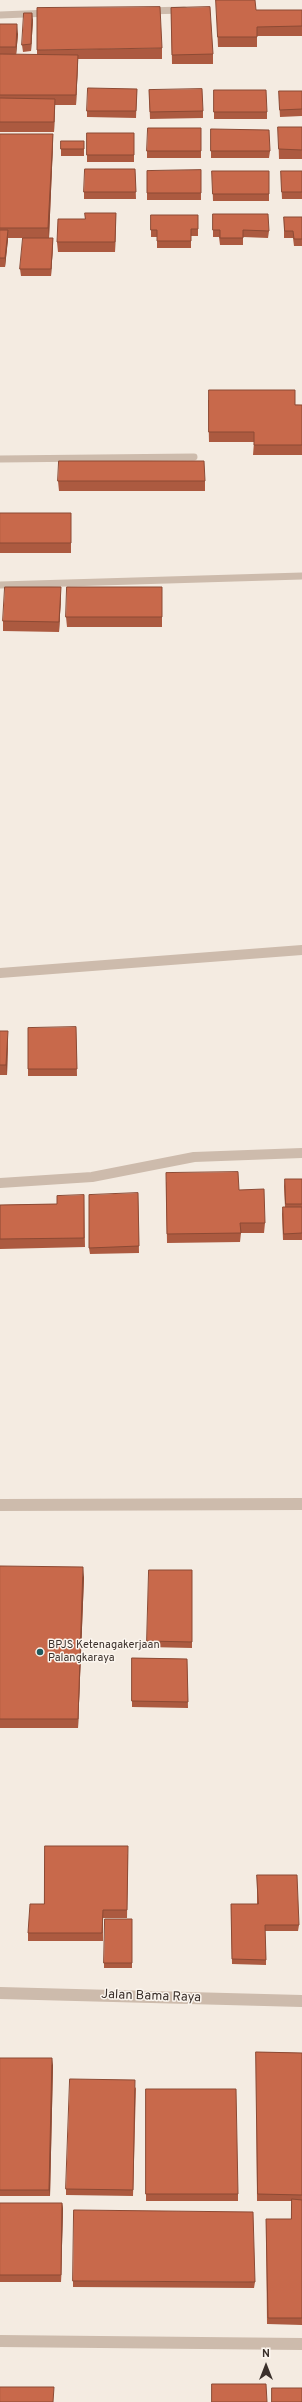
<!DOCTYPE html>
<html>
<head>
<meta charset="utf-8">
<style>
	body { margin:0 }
	#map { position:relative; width:302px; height:2402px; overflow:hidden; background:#f4ebe1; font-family:Overpass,sans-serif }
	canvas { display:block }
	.north { position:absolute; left:246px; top:2346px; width:40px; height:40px; -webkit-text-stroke:3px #fbf5ee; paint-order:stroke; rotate:0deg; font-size:11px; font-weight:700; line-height:16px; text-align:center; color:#3b302b }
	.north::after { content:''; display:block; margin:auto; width:14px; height:18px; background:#3b302b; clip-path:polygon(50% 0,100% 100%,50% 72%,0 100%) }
</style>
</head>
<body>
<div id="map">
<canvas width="302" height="2402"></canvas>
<div class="north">N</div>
</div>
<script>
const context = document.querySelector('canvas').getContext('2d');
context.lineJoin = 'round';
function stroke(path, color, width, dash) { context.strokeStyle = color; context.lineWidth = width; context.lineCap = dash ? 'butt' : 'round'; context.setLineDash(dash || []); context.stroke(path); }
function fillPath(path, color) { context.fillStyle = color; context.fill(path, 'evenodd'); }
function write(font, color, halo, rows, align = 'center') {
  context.font = font + ' Overpass,sans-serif'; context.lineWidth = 3; context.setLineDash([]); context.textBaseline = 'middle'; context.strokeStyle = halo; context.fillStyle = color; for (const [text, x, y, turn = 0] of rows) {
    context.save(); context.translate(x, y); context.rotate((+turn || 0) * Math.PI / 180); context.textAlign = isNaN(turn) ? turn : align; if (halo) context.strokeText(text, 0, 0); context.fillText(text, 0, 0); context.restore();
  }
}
const serviceFar1 = new Path2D(`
	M0,585L302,576`);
const service = new Path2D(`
	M0,973L302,950`);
const minorFar2 = new Path2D(`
	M146,11L184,10
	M0,15L50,13
	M0,459L194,457`);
const minorFar1 = new Path2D(`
	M0,1183L92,1177L194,1157L302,1153`);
const minor = new Path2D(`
	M0,1505L302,1504
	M0,1993L302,2001
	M0,2341L302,2344`);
const wall = new Path2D(`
	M216,0L256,10L302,13V36H257V47H218Z
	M171,8L213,54V64H172Z
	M33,20L31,51L23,52L22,45Z
	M0,24L18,34L16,55H37V50L162,48V59H78L76,105H55L54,132H0Z
	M137,89L136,118L87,117V111Z
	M149,90L203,111V118L150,119Z
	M214,90L267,112V119H214Z
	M279,91H302V116L280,117L279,98Z
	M278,127H302V159H279Z
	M201,128V158H147V151Z
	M211,129L270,151L269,158H211Z
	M134,133V162H87V155Z
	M0,134H53V144L49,238H53V245L51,276H21L20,269L23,238H8L5,267H0Z
	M84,141V156H61V149Z
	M135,169L136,199H84V192Z
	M201,170V200H147V171Z
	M212,171L269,194V201H213Z
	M281,171H302V199H282L281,178Z
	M116,213L115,252H58L57,242L85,219Z
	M213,214L269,231L268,238L243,237V245H220L219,237H213Z
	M151,215H198V236H191V248H157V237H151Z
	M284,217H302V246H294L293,238H284Z
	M208,400L302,405V455H253L254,442H209Z
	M58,481H205V491H59Z
	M0,513L71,523V553H0Z
	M162,587V627H67L66,617Z
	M61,597L59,632L3,631V621Z
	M76,1027L77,1076H28V1069Z
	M0,1031L8,1040L7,1075H0Z
	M285,1179H302V1240H283L282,1214L283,1207H285L284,1186Z
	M166,1182L239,1190L265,1223L264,1233H241L240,1242L167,1243Z
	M138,1193L139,1253L90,1254L89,1248Z
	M84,1195L85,1247L0,1249V1205L57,1204Z
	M0,1566L84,1577L78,1728H0Z
	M149,1570H192V1648L147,1647Z
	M132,1658L187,1659L188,1708L132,1707Z
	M128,1854L127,1918H103V1941H28V1933L44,1904Z
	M257,1875L299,1925L298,1931H265L266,1960V1965L232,1964L231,1904H257Z
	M132,1919V1968H104V1963Z
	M256,2052L302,2053V2325L267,2324L266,2226V2219H291L292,2201H257L256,2060Z
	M0,2058L53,2065L50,2196H0Z
	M136,2087L133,2196L66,2195V2189Z
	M146,2089L238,2194V2201H146Z
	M0,2203H62L63,2209L61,2282H0Z
	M73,2281L255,2282L254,2288L73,2287Z`);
const shadedWall = new Path2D(`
	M32,13L33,20L31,51V44Z
	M17,24L18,34L16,56V47Z
	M78,55V65L76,105V95Z
	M55,99V108L54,132V122Z
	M53,134V144L49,238L48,228Z
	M116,213V223L115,252V242Z
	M8,230V240L5,267V258Z
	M53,238V245L51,276V269Z
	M61,587V597L59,632V622Z
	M8,1031V1040L7,1075L6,1065Z
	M83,1567L84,1577L78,1728V1719Z
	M52,2058L53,2065L50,2196L49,2190Z
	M62,2203L63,2209L61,2282V2275Z`);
const building = new Path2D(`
	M216,0H255L256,10H302V26L257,27V37H218Z
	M160,7L162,48L37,50V8Z
	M210,7L213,54L172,55L171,8Z
	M24,13H32L31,44L22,45Z
	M0,24H17L16,47H0Z
	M0,54L78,55L76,95H0Z
	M88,88L137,89L136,111H87Z
	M202,89L203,111L150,112L149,90Z
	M214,90H266L267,112H214Z
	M279,91H302V109L280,110Z
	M0,98L55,99L54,122H0Z
	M278,127H302V150L279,149Z
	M148,128H201V151H147Z
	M211,129L269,130L270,151H211Z
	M87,133H134V155H87Z
	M0,134H53L48,228H0Z
	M61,141H84V149H61Z
	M85,169H135L136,192H84Z
	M201,170V193H147V171Z
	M212,171H269V194H213Z
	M281,171H302V192H282Z
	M85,213H116L115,242H57L58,219H85Z
	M213,214H268L269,231L243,230V238H220V230H213Z
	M151,215H198V229H191V241H157V230H151Z
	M284,217H302V239H294L293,231H285Z
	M0,230H8L5,258H0Z
	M23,238H53L51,269H20Z
	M209,390H295V405H302V445H254V432H209Z
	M59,461H204L205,481H58Z
	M0,513H71V543H0Z
	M5,587H61L59,622L3,621Z
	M67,587H162V617H66Z
	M76,1027L77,1069H28V1028Z
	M0,1031H8L6,1065H0Z
	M238,1172L239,1190L264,1189L265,1223H240L241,1233L167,1234L166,1173Z
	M285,1179H302V1204H286Z
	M138,1193L139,1246L89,1248V1195Z
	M84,1195V1238L0,1239V1205L57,1204V1196Z
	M283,1207H302V1233L284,1234Z
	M0,1566L83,1567L78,1719H0Z
	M149,1570H192V1642L147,1641Z
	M132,1658L187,1659L188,1702L132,1701Z
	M45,1846H128L127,1910H103L102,1933H28L30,1904H44Z
	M257,1875H297L299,1925H265L266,1960L232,1959L231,1904H258Z
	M105,1919H132V1963H104Z
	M256,2052L302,2053V2195L258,2194Z
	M0,2058H52L49,2190H0Z
	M70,2079L135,2080L133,2190L66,2189Z
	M146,2089H236L238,2194H146Z
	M292,2199L302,2200V2318H268L266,2219H291Z
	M0,2203H62L61,2275H0Z
	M74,2210L253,2212L255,2282L73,2281Z
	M212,2384H266L267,2402H212Z
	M0,2387H54L53,2402H0Z
	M272,2388H302V2402H272Z`);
const markers = [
	[40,1652,4,"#1f5a5e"]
];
const poiNames = [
	["BPJS Ketenagakerjaan",48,1646],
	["Palangkaraya",48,1659]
];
const nearStreetnames = [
	["Jalan Bama Raya",151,1997,2]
];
stroke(serviceFar1, '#cdbbac', 7);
stroke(service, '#cdbbac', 10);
stroke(minorFar2, '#cdbbac', 7);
stroke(minorFar1, '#cdbbac', 10);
stroke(minor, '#cdbbac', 12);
fillPath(wall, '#ac5a40');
fillPath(shadedWall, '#8c4a34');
fillPath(building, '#c8694b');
stroke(building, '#8c4a34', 1);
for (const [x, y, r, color] of markers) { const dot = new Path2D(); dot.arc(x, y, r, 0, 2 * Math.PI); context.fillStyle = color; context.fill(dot); stroke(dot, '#fbf5ee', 1.5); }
write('11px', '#3b302b', '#fbf5ee', poiNames, 'left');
write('13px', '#3b302b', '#fbf5ee', nearStreetnames);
</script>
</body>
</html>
